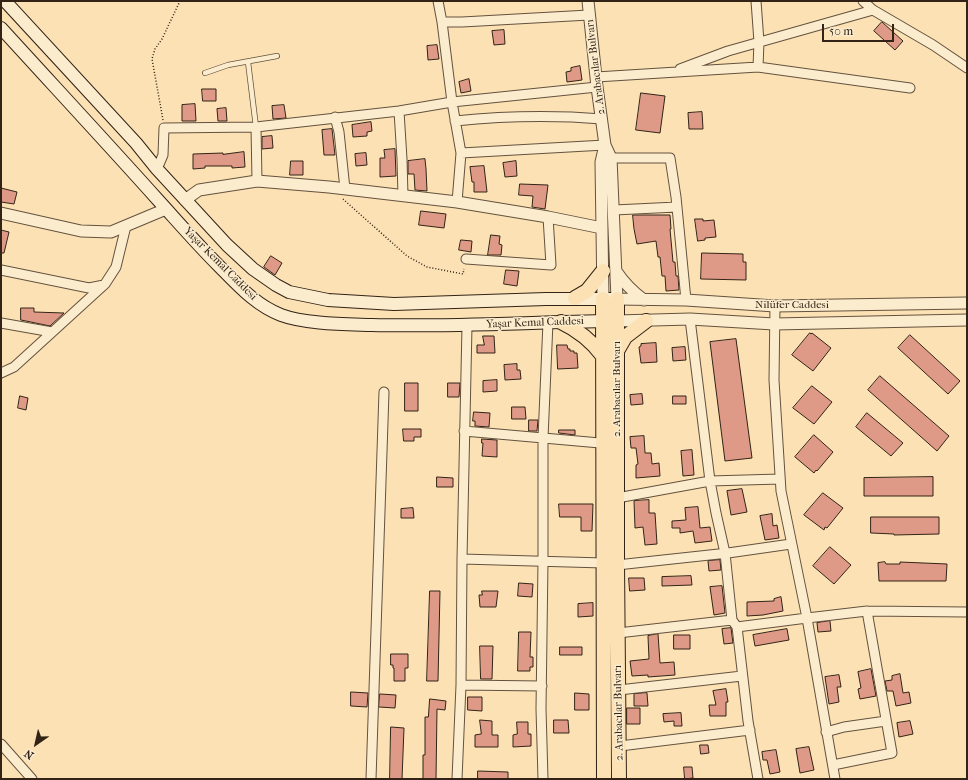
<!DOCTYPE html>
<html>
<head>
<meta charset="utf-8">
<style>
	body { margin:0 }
	#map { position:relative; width:968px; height:780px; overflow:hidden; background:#fbe1b4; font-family:"IM FELL French Canon",serif }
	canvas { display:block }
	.frame { position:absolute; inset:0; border:2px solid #322316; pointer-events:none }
	.north { position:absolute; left:16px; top:724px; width:40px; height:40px; -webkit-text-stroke:3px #fcecce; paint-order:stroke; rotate:214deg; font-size:11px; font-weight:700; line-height:16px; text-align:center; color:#322316 }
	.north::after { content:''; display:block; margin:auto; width:14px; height:18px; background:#322316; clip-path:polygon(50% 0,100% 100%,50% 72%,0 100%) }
	.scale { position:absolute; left:822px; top:24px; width:72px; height:18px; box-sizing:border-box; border:2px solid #322316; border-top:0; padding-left:5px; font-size:12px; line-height:14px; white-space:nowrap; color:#322316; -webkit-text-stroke:3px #fcecce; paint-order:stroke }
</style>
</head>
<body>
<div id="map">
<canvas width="968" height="780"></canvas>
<div class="frame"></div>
<div class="north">N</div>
<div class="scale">50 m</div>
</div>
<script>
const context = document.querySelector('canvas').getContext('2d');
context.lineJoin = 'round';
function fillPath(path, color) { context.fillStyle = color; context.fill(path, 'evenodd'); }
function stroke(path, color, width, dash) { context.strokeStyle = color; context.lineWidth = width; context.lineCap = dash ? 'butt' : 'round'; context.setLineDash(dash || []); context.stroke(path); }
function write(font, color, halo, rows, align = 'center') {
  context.font = font + ' "IM FELL French Canon",serif'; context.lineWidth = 3; context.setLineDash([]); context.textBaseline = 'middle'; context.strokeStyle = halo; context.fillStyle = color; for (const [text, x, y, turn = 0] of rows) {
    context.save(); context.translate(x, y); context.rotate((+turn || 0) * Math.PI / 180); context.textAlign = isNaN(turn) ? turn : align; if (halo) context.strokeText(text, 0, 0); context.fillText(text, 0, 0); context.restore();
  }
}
const building = new Path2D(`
	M882,22L903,41L895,50L874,31Z
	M504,30L505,44L494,45L492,31Z
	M437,45L439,59L428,60L427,46Z
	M580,66L582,80L567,82L566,72L571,71V68Z
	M469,79L471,91L461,93L459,82Z
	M202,89H216V101H203Z
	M641,93L665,96L660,133L636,130Z
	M195,104L196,121H182V105Z
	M284,105L286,118L273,119L272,106Z
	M226,108L227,121H218L217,109Z
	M702,112L703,129H689L688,113Z
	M371,122L372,131L367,132V136L353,137L352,125Z
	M332,129L335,155H324L322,130Z
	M272,136L273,148L262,149V137Z
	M395,149L396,176L380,177V158H385L384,150Z
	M244,152L245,167L232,168V166H205V168L193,169V154L223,153V154Z
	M366,153L367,165L356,166L355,154Z
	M425,159L426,169L427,191L415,190L414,174H408V161Z
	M291,161H303V175H290Z
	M516,161L517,176L505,177L503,163Z
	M484,166L487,192H474V182H472L470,167Z
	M520,184L548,185L545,209L532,207L533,196L519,195Z
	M1,188L17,192L14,204L1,202Z
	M421,211L446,214L444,228L419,225Z
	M633,215H670L671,229H670L673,262H675L676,276H678L679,290L666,291L665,276H662L660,257H658L656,241L637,244L634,229Z
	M695,219H703V221L714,220L716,237L705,238V240L698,241Z
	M1,230L9,232L4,253H1Z
	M491,235L500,236L499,244L502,245L501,255H488Z
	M461,240L472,241L471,252L459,250Z
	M702,253L743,254V262H746V280L701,279Z
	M271,256L282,263L275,275L264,267Z
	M506,270L519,271L517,286L504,284Z
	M21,308H34V312L64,313L50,326L21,320Z
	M810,333L811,334L812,333L831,348L813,371L792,355Z
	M910,335L960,381L948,394L898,348Z
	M483,336H494L495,353H477V345H484Z
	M736,339L752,458L725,461L710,342Z
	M656,343L657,362L641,363L639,347L641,346V344Z
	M557,345H567L568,349H570V351H574V353H577L578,368L558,369Z
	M685,347L686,360L673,361L672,348Z
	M517,364V370H520L521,379L505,380L504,365Z
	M880,376L949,436L937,451L868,390Z
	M497,380V391L483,392V381Z
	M405,383H418V411H405Z
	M448,383H460L459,397H448Z
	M812,386L832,402L814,424L793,408Z
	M642,394L643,404L631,405L630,395Z
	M20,396L28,398L26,410L18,408Z
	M673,396H686V404H673Z
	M512,407H525L526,419H512Z
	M474,412L490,413L489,427L475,426V421H473Z
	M867,413L903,443L891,456L856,427Z
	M529,420H538L537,431H529Z
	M403,429H421V437H414V441H404Z
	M559,430H575V435L559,433Z
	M814,435L833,452L817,471L816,470L814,473L795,457Z
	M644,436L645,453H651L652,464L659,463L660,476L636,478V465L638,464L636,448H631L630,437Z
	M482,439L497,440V457L482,456L483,443H482Z
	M692,450L694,475L683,476L681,451Z
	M437,477L453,478V487H437Z
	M933,477V496H864V478Z
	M742,489L747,512L731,515L727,491Z
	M823,493L843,508L827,528L825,527L824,530L804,515Z
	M649,500V513H655L657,544L645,545L643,527L635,528L634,501Z
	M559,504H593L592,531H581V517H560Z
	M698,507L700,528L710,527L712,541L695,543L693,531L680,533V528H672V521L686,520L685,508Z
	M413,508L414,518H401V509Z
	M772,514L773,526L777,525L779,538L765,540L760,516Z
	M871,517H939V534L894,535V534L871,533Z
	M830,547L851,565L834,584L813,566Z
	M720,560L721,570L709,571L708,561Z
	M885,562L886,564H900V562L947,564L946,581H879L878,563Z
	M691,576L692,585L662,586V577Z
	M629,578H644L645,590L630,591Z
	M519,583L533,584L532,597L518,596Z
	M722,586L725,613L714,615L710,587Z
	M430,591H440L438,681H427Z
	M482,591H498L496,607H480L479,595H482Z
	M781,597L783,611L763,615L747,616V602L774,601V599Z
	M593,603V616L578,617V604Z
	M830,621L831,631L818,632L817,623Z
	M731,628L733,643L724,644L722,629Z
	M787,629L789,640L755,646L753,635Z
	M519,632H531L530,657H533V667H530V671H518Z
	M658,634L660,663L674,662L675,675L648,677V675L632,676L630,661L649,659L648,636Z
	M674,635H690V649H674Z
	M480,646H493L492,679H481Z
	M560,647H582V655H560Z
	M391,654H408V668H405V681H394V668H393V665H391Z
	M871,669L876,696L860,699L858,689L861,688L858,672Z
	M900,674L903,693L909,692L911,703L896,706L893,691H887L885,681L892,680V676Z
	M839,675L841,687H837L839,702L829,704L825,677Z
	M726,689L728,702H726V716H710L709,705H716L713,691Z
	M351,692L368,693L367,707L351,706Z
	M575,693L589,694V710H575Z
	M647,693L648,706H634V694Z
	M380,694L396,695L395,708L379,707Z
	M468,697H482V711L468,710Z
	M430,699L446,701L445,710L437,709L436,779H423V755H425V717H428Z
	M627,708H640V724H627Z
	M681,713L682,726H674V721L664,722L663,714Z
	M480,720L492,721V735H498V747H475V735L481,734Z
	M554,720H568L569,733H554Z
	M910,721L913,734L899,737L897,723Z
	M517,722H528V734H531V746L513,747V735L517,734Z
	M391,727L404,728L402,779H390Z
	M700,745H708L709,753L701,754Z
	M809,747L814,770L800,773L796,749Z
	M776,750L780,772L770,774L767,760H763L762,752Z
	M684,767H692L693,778L685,779Z
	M478,771L508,772V779H478Z`);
const path = new Path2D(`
	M163,120L152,59L155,49L162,39L180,1
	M343,199L407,256L427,267L463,274L464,269`);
const service = new Path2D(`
	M248,62L256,127
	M205,73L228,65L277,56`);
const minor = new Path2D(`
	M438,1L442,22L452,102L461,153L457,202
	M756,1L759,42L758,67
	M863,1L873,10L933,45L967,68
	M442,22H462L589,15
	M680,69L728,51L873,10
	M596,77L758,67L910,88
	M399,111L402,159L403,196
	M335,117L339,132L345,189
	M455,121C504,116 553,115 602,119
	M256,127L257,181
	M461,153L605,145
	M611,158H670L676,197L686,300
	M157,169L163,155L164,128L256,127L399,111L452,102L597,87
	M614,210L677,207
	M466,259L551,265L548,217
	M1,270L89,288L104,285
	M775,306L774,380L781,491L807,618L867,611L967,612
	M690,319L710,481L716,513L725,553L732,620
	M1,323L52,332
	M1,373L14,367L105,284L116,267L126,226
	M464,431L600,443
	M617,498L710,481L780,479
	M462,559L604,563L617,565L728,553L791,544
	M737,627L748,721L758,779
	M618,633L732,620L737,627L807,618L835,779
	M461,685L542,686
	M619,690L742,676
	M826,732L844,727L886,721
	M1,744L32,779
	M620,746L750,730
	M833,765L892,753L867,611
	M371,779L384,392
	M457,779L461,685L462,559L467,326
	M543,779L541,709L543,561V438L548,322`);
const tertiary = new Path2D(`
	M588,1L597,87L605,145L611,158L617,299L686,300L775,306L967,303
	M185,200L199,190L257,181L329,187L457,202L548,217L602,228
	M1,213L81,231L111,232L166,209
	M616,271C624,283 633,292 644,300
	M603,299L601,162L605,145
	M617,321L690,319L774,324L967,320`);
const secondary = new Path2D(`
	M5,1L136,143L157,169L227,245L253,269L276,285L289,292L328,300L394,304L546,299H612
	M1,28C53,85 106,142 158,200C178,222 197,244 218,265C237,284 255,305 281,315C305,324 346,324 372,325C452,327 532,322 612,321`);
const primary = new Path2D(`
	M575,298L587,291L603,271
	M603,299L604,779
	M617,299V565L619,779
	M561,322C578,330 591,340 603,356
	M617,351L625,337L646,321`);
const streetNames = [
	["2. Arabacılar Bulvarı",596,67,-97],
	["Yaşar Kemal Caddesi",220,264,45],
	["Nilüfer Caddesi",792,305],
	["Yaşar Kemal Caddesi",535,323,-2],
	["2. Arabacılar Bulvarı",617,389,-90],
	["2. Arabacılar Bulvarı",619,713,-91]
];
fillPath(building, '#df9a87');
stroke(building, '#322316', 1);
stroke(service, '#64523e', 6);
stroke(minor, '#64523e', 11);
stroke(tertiary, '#64523e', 13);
stroke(secondary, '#322316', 14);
stroke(primary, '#322316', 16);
stroke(path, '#322316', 1.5, [1, 2]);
stroke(service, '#fcecce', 4.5);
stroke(minor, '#fcecce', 9);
stroke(tertiary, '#fcecce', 11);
stroke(secondary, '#fcecce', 12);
stroke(primary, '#fbe1b4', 14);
write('11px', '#322316', '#fcecce', streetNames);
</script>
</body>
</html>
